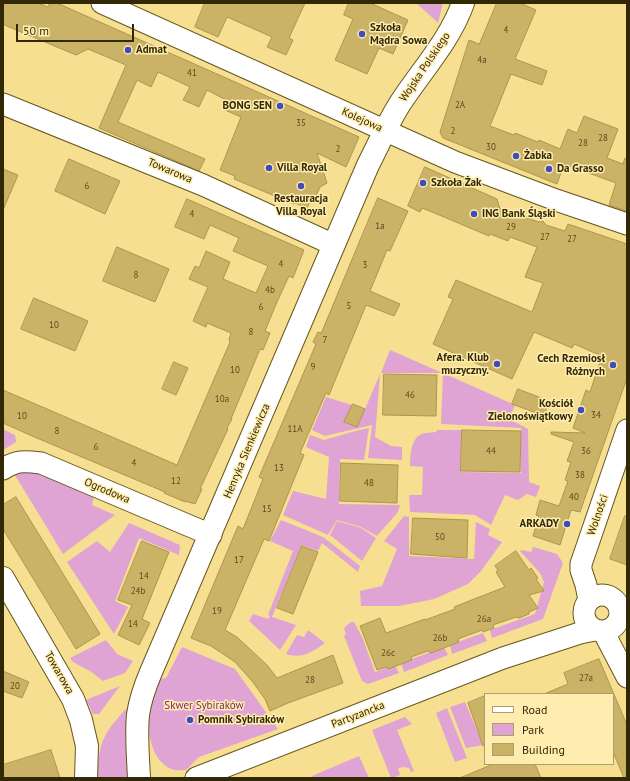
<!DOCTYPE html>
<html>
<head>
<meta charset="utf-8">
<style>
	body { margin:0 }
	#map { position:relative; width:630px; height:781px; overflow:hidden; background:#f6df91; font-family:"PT Sans",sans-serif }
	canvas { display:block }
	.frame { position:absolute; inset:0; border:4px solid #312806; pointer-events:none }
	.legend { position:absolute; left:484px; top:693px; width:130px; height:72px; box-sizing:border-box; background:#ffecaf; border:1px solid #ad9e6b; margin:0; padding:5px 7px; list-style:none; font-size:12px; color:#312806 }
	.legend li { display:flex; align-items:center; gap:8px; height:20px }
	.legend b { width:20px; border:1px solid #ad9e6b }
	.scale { position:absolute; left:16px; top:24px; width:118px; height:18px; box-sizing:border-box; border:2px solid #312806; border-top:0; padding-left:5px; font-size:12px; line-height:14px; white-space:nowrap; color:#312806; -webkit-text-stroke:3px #ffecaf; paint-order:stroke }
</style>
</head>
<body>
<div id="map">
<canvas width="630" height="781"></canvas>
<div class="frame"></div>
<ul class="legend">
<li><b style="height:5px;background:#fff"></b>Road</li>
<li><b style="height:11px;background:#dfa4d4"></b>Park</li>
<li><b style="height:11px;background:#cab367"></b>Building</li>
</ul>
<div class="scale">50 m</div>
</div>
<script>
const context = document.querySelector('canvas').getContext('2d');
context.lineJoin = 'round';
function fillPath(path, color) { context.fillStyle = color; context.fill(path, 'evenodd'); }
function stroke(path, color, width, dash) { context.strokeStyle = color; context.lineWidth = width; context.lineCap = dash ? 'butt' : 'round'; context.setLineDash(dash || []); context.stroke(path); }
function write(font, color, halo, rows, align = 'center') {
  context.font = font + ' "PT Sans",sans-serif'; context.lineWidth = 3; context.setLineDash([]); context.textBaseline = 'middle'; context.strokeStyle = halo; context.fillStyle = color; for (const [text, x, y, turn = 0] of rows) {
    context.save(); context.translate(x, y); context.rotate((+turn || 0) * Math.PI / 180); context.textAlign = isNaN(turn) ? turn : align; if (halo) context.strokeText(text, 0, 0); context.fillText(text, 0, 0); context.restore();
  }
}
const green = new Path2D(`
	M416,3H443L438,23L435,20Z
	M390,350L438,371L441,373H381Z
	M443,373L515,405L509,419L528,429L529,482L540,486L536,497L527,494L518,500L505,495L491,525L475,515L410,512L409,495H422L423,467L410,466C410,458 411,443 417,437C421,432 430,433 436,432L437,430H461V472L521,473V428L441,424Z
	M380,374L375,437L391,446L402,447V460L368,458L372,425L325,436L312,430L326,397L365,409Z
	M369,428L364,460L340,459L339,504L400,505L398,512L377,536L361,527L337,520L328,535L283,515L293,491L326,499L329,457L306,447L310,435L324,440L359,430Z
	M3,429L15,435L16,442L3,450Z
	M26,469L41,474L94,497L92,505L115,515L63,554L13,472Z
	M404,516L409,517V556L474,559L476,522L490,529L488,535L502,542L481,571L468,584L434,599L399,606H361L360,591L382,586L397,549L384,541Z
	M281,520L323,537L360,566L358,572L322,543L318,551L302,545L272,617L296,625L280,650L249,621L253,614L268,619L270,616L268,615L293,551L270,541Z
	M337,521L361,528L376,538L362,561L330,535Z
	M129,523L180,545L179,555L139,538L115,601L128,607L114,634L67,562L97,541L110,552Z
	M533,547L557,554L563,563L543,619L492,638L490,630L535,614L544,582L540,573L520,551L522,550L531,552Z
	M351,622H354L363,639L375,672L395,665L399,673L368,684L362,681L344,636L346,634L344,628Z
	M308,630L325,643C312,652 302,659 286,654L297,635L304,637Z
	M483,633L487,641L452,654L450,645Z
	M106,640L117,654L133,661L125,673L103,681L90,671L73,662L70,658Z
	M182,647L235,669L278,729L199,757L186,770C181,770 175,771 171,769C148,758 146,724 151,703C153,695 156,687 159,679L166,678Z
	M444,647L448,655L404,672L401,663Z
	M120,686L99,714H93L86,700Z
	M465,702L483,745L466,748L450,707Z
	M132,705L131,778H98C97,754 101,736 118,718C122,713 126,708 132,705Z
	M447,708L467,758L455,762L436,713Z
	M405,717L412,724L397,730L414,771L411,772L409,768L403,767L398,768L400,775L391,778L372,730Z
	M359,756L369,778H313L312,776Z`);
const building = new Path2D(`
	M3,3H38L48,7L50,3H57L359,137L346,167L317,153L327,183L320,187L316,196L313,195L307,208L295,203L294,204L234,179L235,176L220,170L241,117L225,110L228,101L207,90L199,107L183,100L190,87L158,72L151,87L137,80L118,122L205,159L199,171L99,128L126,65L88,49L76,55L9,27L3,24Z
	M205,3H305L289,38L293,40L286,55L267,47L272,37L227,17L218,37L195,27Z
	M349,3H370L408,20L393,54L379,48L367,74L335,60L353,19L344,15Z
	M497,3H520L536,10L515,59L547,71L542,85L511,74L490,126L514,135L515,133L538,142L539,140L560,149L568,129L577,133L584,116L618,129L607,158L623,164L625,158H627V211L609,205L616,183L564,164L557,184L443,138L440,132L469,40L479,44Z
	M69,159L120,181L105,214L55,191Z
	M425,167L497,199L500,209L519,214H524L527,217L533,220L539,222L543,221L546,225L565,231L568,224L627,244V378L580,512L571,510L560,545L533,536L539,516L536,515L540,500L559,506L568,481L565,480L571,462L567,461L574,442L551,434V432L585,433L573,428L586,390L590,392L602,356L574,344L572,348L534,332L512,379L433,344L453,299L448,297L456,280L532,312L543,283L525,277L537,247L510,237L508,241L490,234L489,236L432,212L422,208L420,212L408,206Z
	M3,169L18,175L3,210Z
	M378,198L408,211L390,251L387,250L370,291L400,304L394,316L366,305L329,395L326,393L300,453L304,455L269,541L264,539L225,630L237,637L267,665L277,678L333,655L343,683L288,703L270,711L265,699L252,681L235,662L211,646L191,638L238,526L243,529L263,479L259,477L316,344L313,342L318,332L321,333Z
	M187,199L304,250L293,278L289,276L277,302L265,331L270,333L263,350L260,349L231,419H232L227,428L228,429L200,489H202L195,504L185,501V502L164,493L165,492L32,436L3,423V390L177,465L227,349L230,342L229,340L231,333L207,323L206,327L193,321L208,287L189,279L195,266L199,268L206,251L230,262L223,279L256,293L268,266L233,251L239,238L210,225L204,239L175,227Z
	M117,247L169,269L155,302L103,281Z
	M34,298L88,321L75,351L21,329Z
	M174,362L188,368L176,395L162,389Z
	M384,374L437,375L436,416L383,415Z
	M518,389L549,401L544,416L512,404Z
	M353,404L365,409L357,427L344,422Z
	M462,430L521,431L520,472L461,471Z
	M341,463L398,465L397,503L340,501Z
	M16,497L100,634L76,649L3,529V505Z
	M625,516L627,517V565L610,559Z
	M413,518L468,520L467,558L411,554Z
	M142,541L169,552L142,619L150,623L139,645L118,635L132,605L118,600Z
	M302,546L318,552L293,614L277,608Z
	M516,551L529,570L531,568L538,578L536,579L544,591L529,595L538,608L529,612V614L519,618L516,617L493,625L494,628L483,632L482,630L458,639L459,642L431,653L428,651L411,657L412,660L388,669L387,667L377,670L360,626L380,618L386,633L425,619V620L455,609L454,607L469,601L505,587L496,572L498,570L495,566Z
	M599,659L627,725V778H624L613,752V694H544L568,684L564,673Z
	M3,671L29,682L22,698L3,691Z
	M485,696V745L483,746L468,703Z
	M51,750L60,778H3V765Z
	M494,764H535L541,778H460Z`);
const minor = new Path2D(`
	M102,3L455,162L556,200L627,224
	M3,104L203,185L334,245
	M3,469C17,460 25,461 41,463L211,535
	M584 613a18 18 0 1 1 36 0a18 18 0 1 1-36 0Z
	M589,600L586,585L581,570V564L627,430
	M603,631L627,677
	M196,778L503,658L580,633L595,630`);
const major = new Path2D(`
	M3,578L73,699L81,720L87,746L86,778
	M139,778C138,757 136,735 138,715C140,700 145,686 151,672L368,165C379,144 388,122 401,102C422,70 450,40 463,3`);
const markers = [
	[362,34,4,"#3f4bbf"],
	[128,50,4,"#3f4bbf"],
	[280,106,4,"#3f4bbf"],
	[516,156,4,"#3f4bbf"],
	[269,168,4,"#3f4bbf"],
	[549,169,4,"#3f4bbf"],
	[423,183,4,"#3f4bbf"],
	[301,186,4,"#3f4bbf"],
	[474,214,4,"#3f4bbf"],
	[497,364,4,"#3f4bbf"],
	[613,365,4,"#3f4bbf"],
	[581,410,4,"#3f4bbf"],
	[567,524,4,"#3f4bbf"],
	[190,720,4,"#3f4bbf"]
];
const numberNames = [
	["4",506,30],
	["4a",482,60],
	["41",192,73],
	["2A",460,105],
	["35",301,123],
	["2",453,131],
	["28",603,138],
	["28",583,143],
	["30",491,147],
	["2",338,149],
	["6",87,186],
	["4",192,214],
	["1a",380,226],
	["29",511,227],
	["27",545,237],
	["27",572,239],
	["4",281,264],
	["3",365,265],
	["8",136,275],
	["4b",270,290],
	["5",349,306],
	["6",261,307],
	["10",54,325],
	["8",251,332],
	["7",325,340],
	["9",313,367],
	["10",235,370],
	["46",410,395],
	["10a",222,399],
	["34",596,415],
	["10",22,416],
	["11A",295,429],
	["8",57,431],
	["6",96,447],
	["44",491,451],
	["36",586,451],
	["4",134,463],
	["13",279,468],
	["38",580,475],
	["12",176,481],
	["48",369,483],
	["40",574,497],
	["15",267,509],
	["50",440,537],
	["17",239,560],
	["14",144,576],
	["24b",138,591],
	["19",217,611],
	["26a",484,619],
	["14",133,624],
	["26b",440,638],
	["26c",388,653],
	["27a",586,678],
	["28",310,680],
	["20",15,686]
];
const poiNames = [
	["Szkoła",370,28],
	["Mądra Sowa",370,41],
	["Admat",136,50],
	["BONG SEN",272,106,"right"],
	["Żabka",524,156],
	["Villa Royal",277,168],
	["Da Grasso",557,169],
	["Szkoła Żak",431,183],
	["Restauracja",301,199,"center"],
	["Villa Royal",301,212,"center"],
	["ING Bank Śląski",482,214],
	["Afera. Klub",489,358,"right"],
	["muzyczny.",489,371,"right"],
	["Cech Rzemiosł",605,359,"right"],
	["Różnych",605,372,"right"],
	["Kościół",573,404,"right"],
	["Zielonoświątkowy",573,417,"right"],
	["ARKADY",559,524,"right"],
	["Pomnik Sybiraków",198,720]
];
const streetNames = [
	["Wojska Polskiego",425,67,-56],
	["Kolejowa",362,120,24],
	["Towarowa",170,171,23],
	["Henryka Sienkiewicza",247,451,-67],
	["Ogrodowa",107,491,23],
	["Wolności",598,515,-71],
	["Towarowa",59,673,60],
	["Partyzancka",358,715,-21]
];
const parkNames = [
	["Skwer Sybiraków",204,706]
];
fillPath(green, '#dfa4d4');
fillPath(building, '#cab367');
stroke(building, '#ad964a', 1);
stroke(minor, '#66561a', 23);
stroke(major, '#66561a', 24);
stroke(minor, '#fff', 21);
stroke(major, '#fff', 22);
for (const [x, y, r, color] of markers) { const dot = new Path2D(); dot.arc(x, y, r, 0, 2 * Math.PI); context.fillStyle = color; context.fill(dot); stroke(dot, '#ffecaf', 1.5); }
write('9px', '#574b1e', null, numberNames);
write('bold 11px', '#312806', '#ffecaf', poiNames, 'left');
write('11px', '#312806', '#ffecaf', streetNames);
write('11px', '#722968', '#ffecaf', parkNames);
</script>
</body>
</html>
